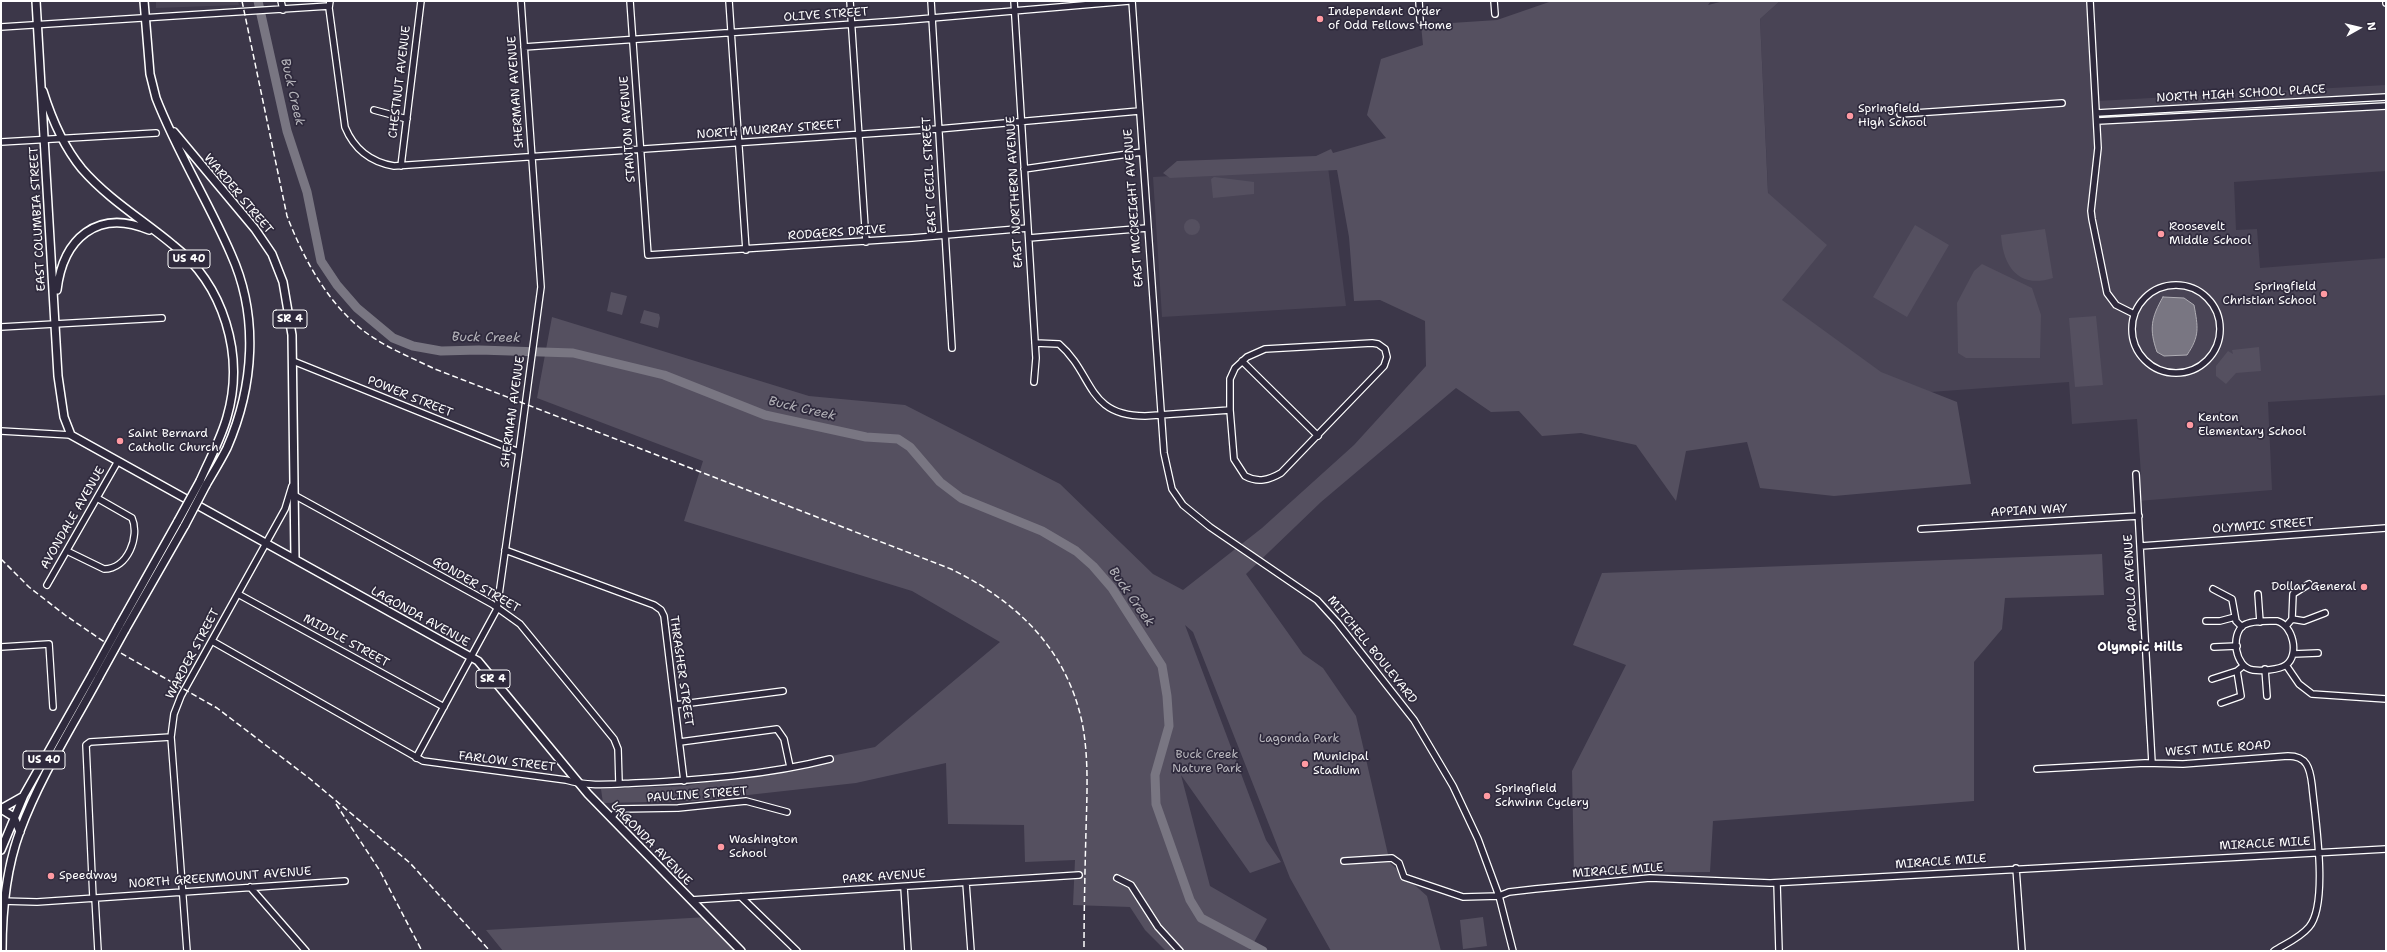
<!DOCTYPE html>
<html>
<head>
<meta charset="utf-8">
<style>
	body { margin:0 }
	#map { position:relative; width:2387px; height:952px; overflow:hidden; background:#3c3749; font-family:"Shantell Sans",sans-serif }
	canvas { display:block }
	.frame { position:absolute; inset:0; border:2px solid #fff; pointer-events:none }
	.north { position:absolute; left:2339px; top:8px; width:40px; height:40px; -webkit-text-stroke:3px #2f2a3d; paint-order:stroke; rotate:82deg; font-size:11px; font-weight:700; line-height:16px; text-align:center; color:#fff }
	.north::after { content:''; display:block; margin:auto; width:14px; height:18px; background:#fff; clip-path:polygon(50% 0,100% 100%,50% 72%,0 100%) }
</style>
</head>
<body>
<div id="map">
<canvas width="2387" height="952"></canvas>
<div class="frame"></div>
<div class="north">N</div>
</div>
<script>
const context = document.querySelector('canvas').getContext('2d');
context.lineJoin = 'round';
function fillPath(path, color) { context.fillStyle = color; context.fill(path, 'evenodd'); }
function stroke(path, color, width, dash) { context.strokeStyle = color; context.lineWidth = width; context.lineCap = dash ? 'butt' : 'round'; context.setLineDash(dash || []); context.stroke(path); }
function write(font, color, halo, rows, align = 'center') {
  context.font = font + ' "Shantell Sans",sans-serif'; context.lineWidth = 3.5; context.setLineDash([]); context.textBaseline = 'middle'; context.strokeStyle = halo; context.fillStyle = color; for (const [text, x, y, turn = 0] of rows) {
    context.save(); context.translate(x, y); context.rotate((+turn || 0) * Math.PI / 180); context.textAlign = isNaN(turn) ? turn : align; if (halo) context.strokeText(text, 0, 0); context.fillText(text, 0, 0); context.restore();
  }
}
const built = new Path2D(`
	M156,1H238L239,5L156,8Z
	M1780,1H2090L2097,101L2386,85V171L2234,182L2236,230L2257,229L2260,268L2386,258V395L2268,402L2272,490L2138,501L2136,474H2141L2137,419L2072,424L2069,382L1778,403L1760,19Z
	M1328,167L1346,306L1162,317L1153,177Z`);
const green = new Path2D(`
	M1552,1H1711L1708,5L1724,1H1780L1760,19L1768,193L1827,245L1782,300L1881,372L1957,402L1971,484L1834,496L1760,488L1747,442L1686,451L1676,501L1636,445L1581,433L1542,436L1519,411L1491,412L1456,388L1321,502L1246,574L1303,654L1323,668L1356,716L1390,863L1427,896L1441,951H1331L1290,878L1193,632L1185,625L1266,840L1281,862L1250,873L1181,775L1210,886L1267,919L1249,951H1166L1145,930L1130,907L1073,905L1075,860L1025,862L1024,825L948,824L946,763L856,783L694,801L603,803L601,789L686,786L875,747L1000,642L912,591L684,521L703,461L537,398L552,317L809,396L905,405L1060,484L1153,574L1183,590L1262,528L1354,445L1426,366L1425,321L1380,300L1354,301L1349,237L1337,170L1170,178L1163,173L1177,161L1316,156L1331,149L1333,153L1386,138L1367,115L1381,59L1423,45L1421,25L1497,20Z
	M1214,177L1254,182V194L1213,198L1211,179Z
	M1184 227a8 8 0 1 1 16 0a8 8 0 1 1-16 0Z
	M1915,225L1949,245L1907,317L1873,297Z
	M2045,229L2053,278C2019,289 2003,267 2001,235Z
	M1982,264L2032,288L2041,315L2040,358H1966L1958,353L1957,303L1974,271Z
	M611,292L627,296L622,315L607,311Z
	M644,310L659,314L660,318L658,328L640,323Z
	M2096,316L2103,385L2075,387L2069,318Z
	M2259,347L2261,371L2236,373L2226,384L2216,376V366L2228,351L2233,354L2232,350Z
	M2102,554L2104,595L2005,598L2002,629L1974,662V801L1713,821L1710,872L1574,873L1572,771L1626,665L1573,645L1602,573Z
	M707,917L741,951H503L486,930Z
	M1483,917L1487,946L1463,949L1460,920Z`);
const water = new Path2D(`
	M2163,297L2184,298L2194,305C2198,327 2200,336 2187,355L2164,356L2157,352C2149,329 2151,318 2163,297Z`);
const river = new Path2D(`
	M258,1L287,131L307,192L321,261L337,285L357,308L393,338L413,346L441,351L479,350L573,353L664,375L765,415L866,437L898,439L910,447L940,482L961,498L1042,531L1076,551L1093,566L1112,588L1162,666L1167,696L1169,726L1155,775L1156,804L1190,900L1201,918L1263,951`);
const minor = new Path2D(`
	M281,1L283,10
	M330,1L329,8L345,127C354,149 370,162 394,166L938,129L1139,111
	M630,1L648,255L912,238L1028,228
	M729,1L746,250
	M850,1L866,242
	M931,1L952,348
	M1014,1L1036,358L1034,382
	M1132,1L1164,453L1172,489L1183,505L1210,527L1317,600L1337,622L1414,720L1453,786L1478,839L1499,896L1513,951
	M1419,1L1420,20
	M1494,1L1495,14
	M2090,1L2098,148L2091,211L2092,219L2107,293L2116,305L2134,314
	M2386,1V3
	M1,27L329,6
	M524,47L897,21L1129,1
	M374,110L407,119
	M2097,113L2386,97
	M1900,114L2062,103
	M2098,121L2386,106
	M1,142L156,133
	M401,166L421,1
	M1024,169L1142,152
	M1029,238L1147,228
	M2132 329a44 44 0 1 1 88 0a44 44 0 1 1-88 0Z
	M1,327L162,318
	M1035,343L1059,344C1094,374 1086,416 1145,416L1230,410
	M1372,343L1378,344L1385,349L1387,357L1384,366L1281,473C1269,480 1258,483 1245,476L1234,459L1230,410V379L1235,368L1247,357L1265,349Z
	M293,361L519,452
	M1242,361L1318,436
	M1,431L71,435
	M2136,474L2152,763
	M294,495L492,604L520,624L614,739L618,749L619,783
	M1921,529L2139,516
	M2141,546L2386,528
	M505,550L654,605L661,610L664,616L684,781
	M67,551L104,569C128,569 140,536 132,518L97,498
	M47,585L118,461
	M2213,589L2232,599L2236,621L2242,627
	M238,594L444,707
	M2258,594L2260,622
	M2292,619L2293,594L2309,584
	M2206,621H2220L2235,617
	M2277,621C2293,625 2300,655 2286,665C2279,670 2261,671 2253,670C2235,668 2230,634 2244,625C2252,620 2268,621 2277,621Z
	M2287,625L2292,619L2304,621L2325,613
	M212,641L423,761L566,780C589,787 613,784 636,783C700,780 767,775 830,759
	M1,647L49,644L53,707
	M2214,647L2237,646
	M2293,654L2318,653
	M2286,665L2299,684L2312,694L2386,699
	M2265,669L2267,696
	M2212,679L2237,671
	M2221,703L2241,696L2237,671L2243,666
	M675,705L783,691
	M680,742L777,729L784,739L790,767
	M416,758L497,609L519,452L541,287L521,1
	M2037,769L2145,763L2183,764L2288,756C2307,756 2310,768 2312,785C2315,817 2329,904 2309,927C2300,938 2285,944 2274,951
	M611,818L618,809L678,808L746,801L787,812
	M1344,861L1392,858L1399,863L1404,877L1463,897L1499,896L1509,892L1535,889L1650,878L1770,883L2386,849
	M2016,868L2022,951
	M1117,878L1131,885L1158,927L1180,951
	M966,883L971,951
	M1777,883L1779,951
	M250,887L306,951
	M904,887L908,951
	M741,897L797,951
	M93,898L86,745L90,742L171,737
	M95,898L98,951
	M691,900L1079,875
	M1,901L37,902L345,881
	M187,951L171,737L174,714L181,696L285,509L292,486`);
const major = new Path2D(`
	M36,1L58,376L64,417L71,435L478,661L588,794L741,951
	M144,1L150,74L156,98C177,152 208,201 231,254C259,316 254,386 227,448C221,460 213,473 206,485
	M43,91C52,120 63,146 82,169C108,199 143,220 173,245C224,285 245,355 227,417C221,439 209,460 200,481
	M174,132L255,229L272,254L283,282L292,335L295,559
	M57,290C63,239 97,208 149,230
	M119,626L178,521
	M125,630L185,525
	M1,809L14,817L20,832
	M1,809L22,797
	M1,850L24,795L93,673
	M2,951C2,911 6,869 20,831C40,777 72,727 99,677`);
const rail = new Path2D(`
	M242,1L287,216C303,257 325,299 360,328C382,346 410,357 435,369L951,569C1016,601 1066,648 1082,722C1089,757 1087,794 1086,830C1085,870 1084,911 1084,951
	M1,559L29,587L65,615L119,652L217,708L309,778L410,863L490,951
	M336,804L380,871L422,951`);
const majorBridge = new Path2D(`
	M178,521L200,481
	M185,525L206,485
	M93,673L119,626
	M99,677L125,630`);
const markers = [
	[1320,19,4,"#ff9aa2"],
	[1850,116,4,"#ff9aa2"],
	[2161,234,4,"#ff9aa2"],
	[2324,294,4,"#ff9aa2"],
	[2190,425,4,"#ff9aa2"],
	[120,441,4,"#ff9aa2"],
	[2364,587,4,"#ff9aa2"],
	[1305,764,4,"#ff9aa2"],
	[1487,796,4,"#ff9aa2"],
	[721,847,4,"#ff9aa2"],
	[51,876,4,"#ff9aa2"]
];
const shields = [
	[189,259,42],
	[290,319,34],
	[493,679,34],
	[44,760,42]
];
const shieldNames = [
	["US 40",189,259],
	["SR 4",290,319],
	["SR 4",493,679],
	["US 40",44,760]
];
const poiNames = [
	["Independent Order",1328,12],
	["of Odd Fellows Home",1328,26],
	["Springfield",1858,109],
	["High School",1858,123],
	["Roosevelt",2169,227],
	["Middle School",2169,241],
	["Springfield",2316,287,"right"],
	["Christian School",2316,301,"right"],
	["Kenton",2198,418],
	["Elementary School",2198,432],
	["Saint Bernard",128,434],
	["Catholic Church",128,448],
	["Dollar General",2356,587,"right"],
	["Municipal",1313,757],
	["Stadium",1313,771],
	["Springfield",1495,789],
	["Schwinn Cyclery",1495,803],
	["Washington",729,840],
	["School",729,854],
	["Speedway",59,876]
];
const streetNames = [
	["OLIVE STREET",826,15,-4],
	["CHESTNUT AVENUE",400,82,-83],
	["SHERMAN AVENUE",516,92,-94],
	["NORTH HIGH SCHOOL PLACE",2241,94,-3],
	["STANTON AVENUE",628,129,-94],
	["NORTH MURRAY STREET",769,130,-4],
	["EAST CECIL STREET",930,175,-93],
	["EAST NORTHERN AVENUE",1015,192,-93],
	["WARDER STREET",238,194,50],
	["EAST MCCREIGHT AVENUE",1134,208,-94],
	["EAST COLUMBIA STREET",38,219,-93],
	["RODGERS DRIVE",837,233,-4],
	["POWER STREET",410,397,22],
	["SHERMAN AVENUE",513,412,-82],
	["APPIAN WAY",2029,511,-3],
	["AVONDALE AVENUE",73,518,-60],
	["OLYMPIC STREET",2263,526,-4],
	["APOLLO AVENUE",2131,583,-93],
	["GONDER STREET",476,585,30],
	["LAGONDA AVENUE",420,617,29],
	["MIDDLE STREET",346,641,29],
	["MITCHELL BOULEVARD",1372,650,51],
	["WARDER STREET",193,654,-62],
	["THRASHER STREET",681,671,82],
	["WEST MILE ROAD",2218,749,-4],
	["FARLOW STREET",507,762,7],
	["PAULINE STREET",697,795,-4],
	["LAGONDA AVENUE",651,844,46],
	["MIRACLE MILE",2265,844,-3],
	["MIRACLE MILE",1941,862,-4],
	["MIRACLE MILE",1618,871,-4],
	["PARK AVENUE",884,877,-4],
	["NORTH GREENMOUNT AVENUE",220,878,-4]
];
const parkNames = [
	["Lagonda Park",1299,739],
	["Buck Creek",1207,755],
	["Nature Park",1207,769]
];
const waterNames = [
	["Buck Creek",292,92,77],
	["Buck Creek",486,338,1],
	["Buck Creek",802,409,13],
	["Buck Creek",1131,597,55]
];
const neighbourhoodNames = [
	["Olympic Hills",2140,648]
];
fillPath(built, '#494455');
fillPath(green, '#555060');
fillPath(water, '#797682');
stroke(water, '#afadb4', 1);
stroke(river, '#797682', 9);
stroke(minor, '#fff', 8);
stroke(major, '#fff', 10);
stroke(minor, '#2f2a3d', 5.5);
stroke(major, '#2f2a3d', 7);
stroke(rail, '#fff', 1.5, [6, 3]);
stroke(majorBridge, '#fff', 10, []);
stroke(majorBridge, '#2f2a3d', 7);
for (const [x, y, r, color] of markers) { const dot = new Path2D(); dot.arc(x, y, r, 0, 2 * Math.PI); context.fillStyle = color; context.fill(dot); stroke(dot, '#2f2a3d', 1.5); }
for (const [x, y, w] of shields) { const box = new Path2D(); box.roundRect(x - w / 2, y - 9, w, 18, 3); context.fillStyle = '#2f2a3d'; context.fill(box); stroke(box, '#fff', 1); }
write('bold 11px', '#fff', null, shieldNames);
write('12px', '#fff', '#2f2a3d', poiNames, 'left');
write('12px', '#fff', '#2f2a3d', streetNames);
write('12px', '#bbb9bf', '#2f2a3d', parkNames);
write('italic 13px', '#b5b4ba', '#2f2a3d', waterNames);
write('bold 13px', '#fff', '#2f2a3d', neighbourhoodNames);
</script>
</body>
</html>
